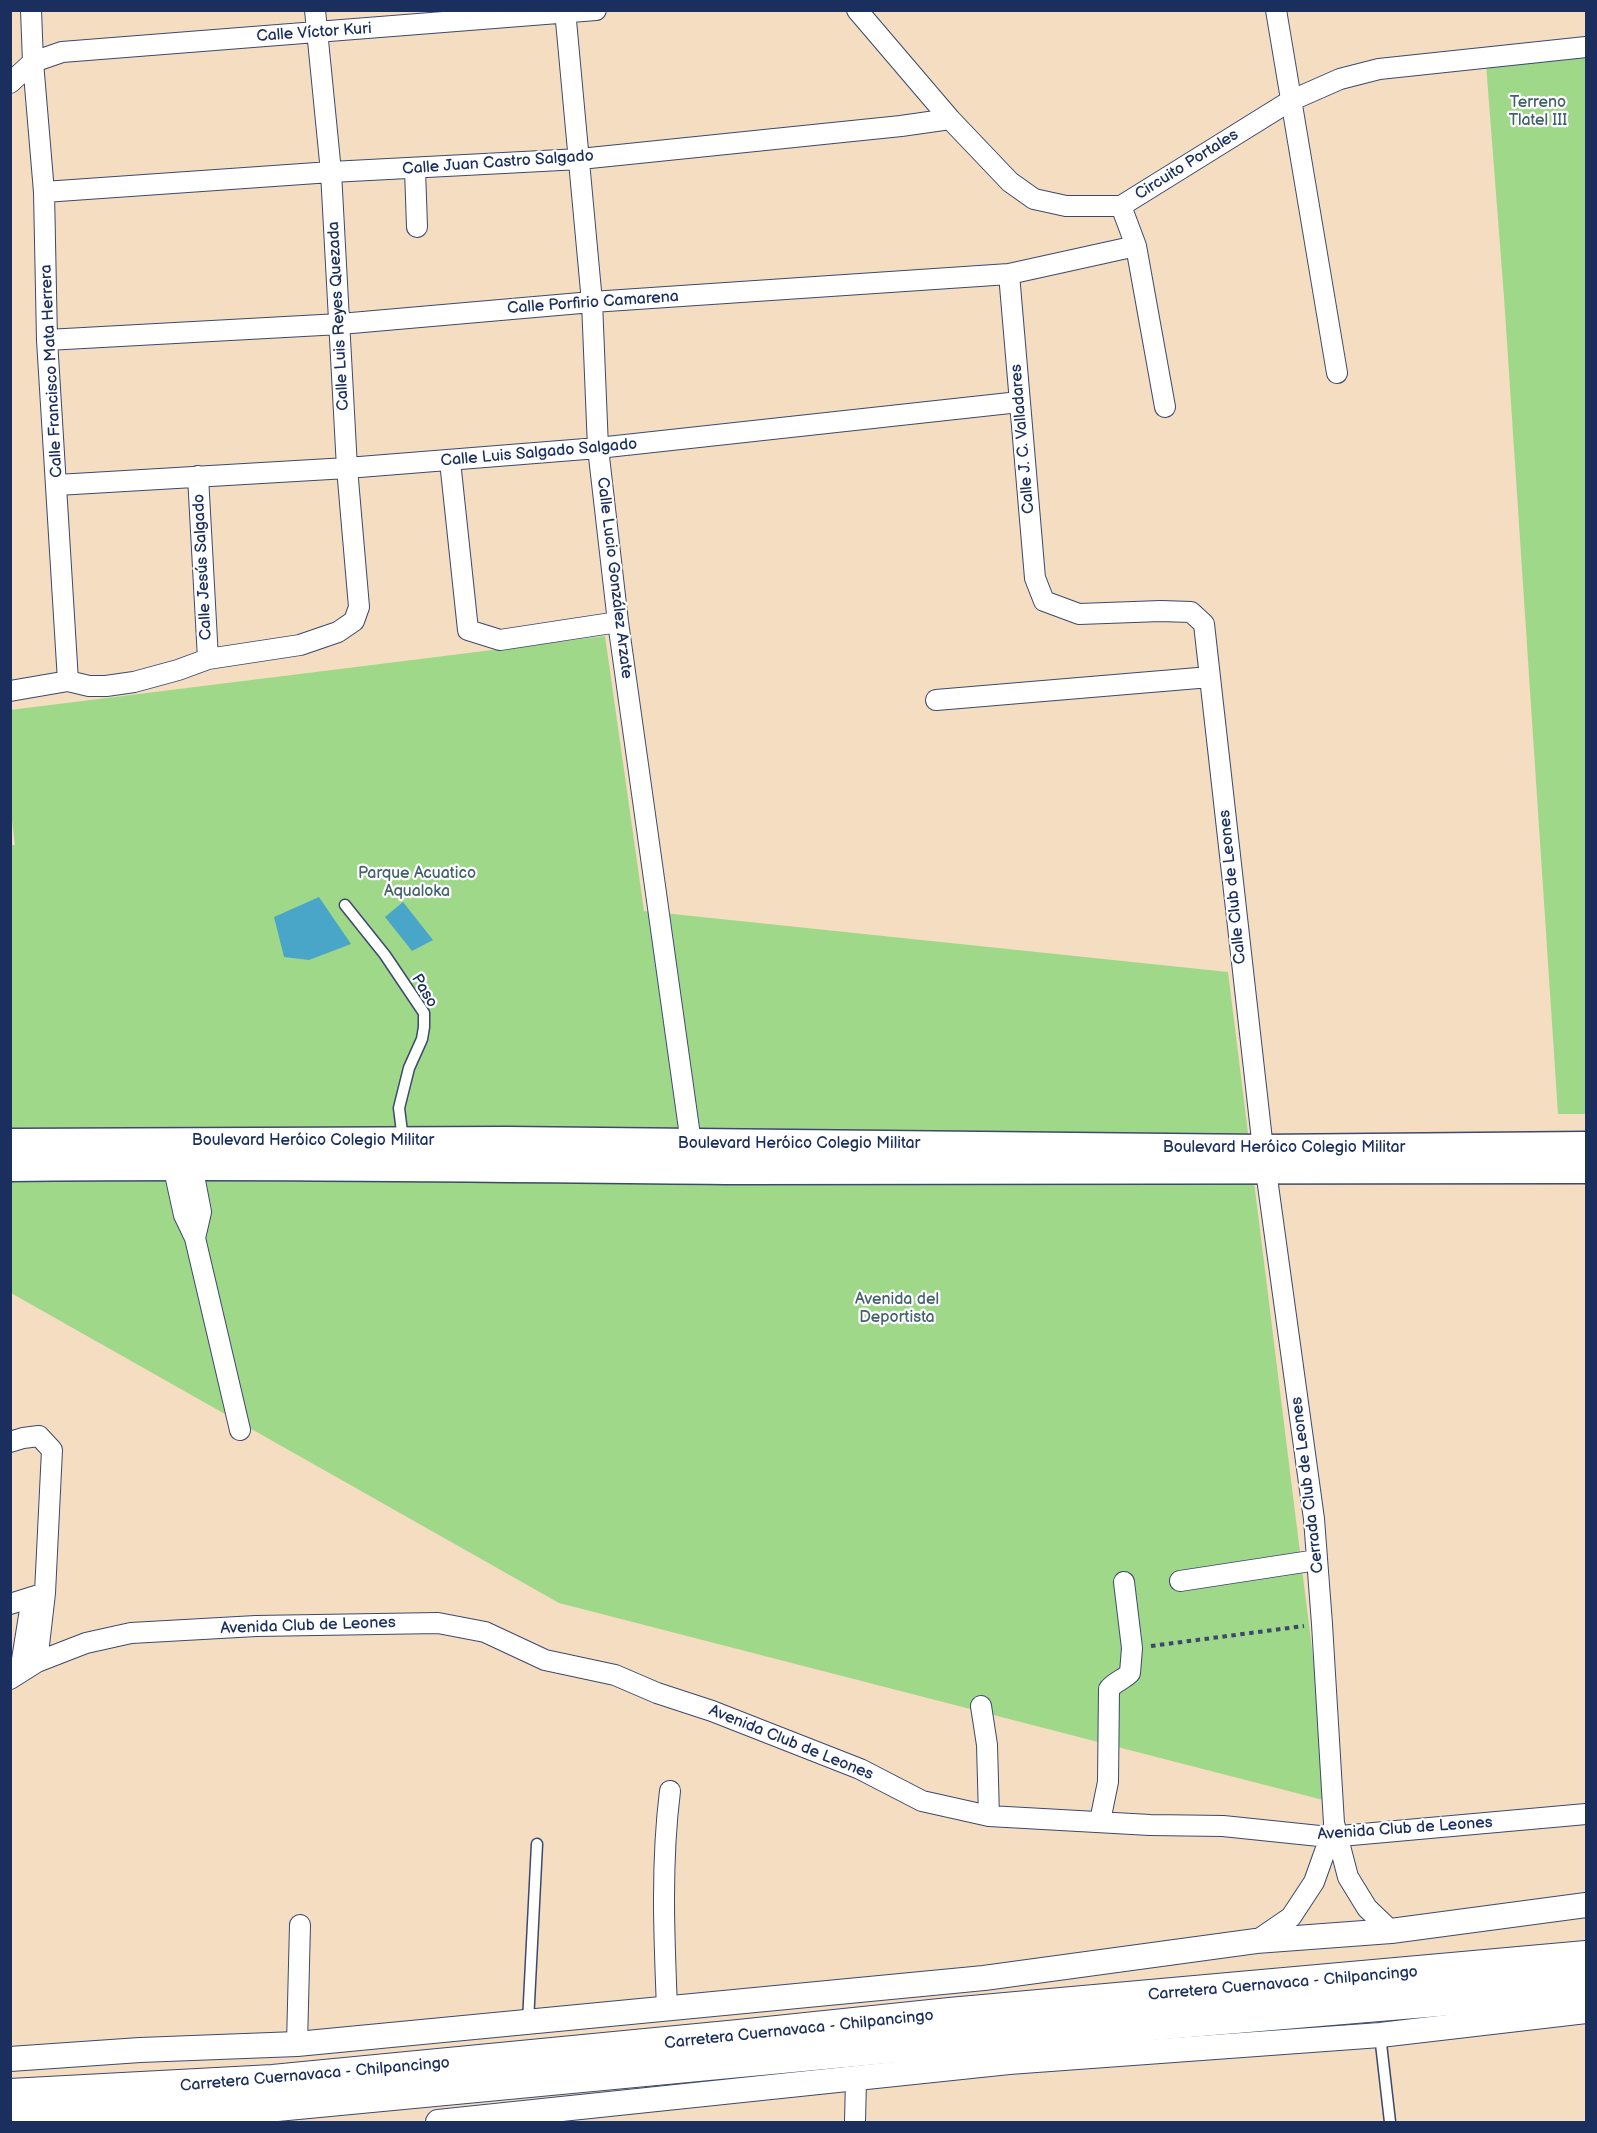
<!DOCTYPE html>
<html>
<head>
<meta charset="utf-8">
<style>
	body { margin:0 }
	#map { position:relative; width:1597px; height:2133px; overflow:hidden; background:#f4ddc1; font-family:"Balsamiq Sans",sans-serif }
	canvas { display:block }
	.frame { position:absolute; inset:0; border:12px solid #1b2f5e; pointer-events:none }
</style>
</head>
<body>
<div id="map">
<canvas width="1597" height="2133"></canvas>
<div class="frame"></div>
</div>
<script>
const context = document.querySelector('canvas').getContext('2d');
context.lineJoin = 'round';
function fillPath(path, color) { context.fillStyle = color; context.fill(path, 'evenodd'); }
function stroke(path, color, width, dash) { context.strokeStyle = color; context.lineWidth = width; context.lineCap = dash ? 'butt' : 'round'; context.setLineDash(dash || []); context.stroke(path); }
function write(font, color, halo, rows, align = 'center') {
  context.font = font + ' "Balsamiq Sans",sans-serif'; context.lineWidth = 4.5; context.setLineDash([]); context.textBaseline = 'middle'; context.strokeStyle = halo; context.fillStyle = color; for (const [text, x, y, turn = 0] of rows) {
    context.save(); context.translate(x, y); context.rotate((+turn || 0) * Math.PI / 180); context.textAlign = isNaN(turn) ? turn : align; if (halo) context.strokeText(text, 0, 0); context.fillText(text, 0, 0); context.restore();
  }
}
const green = new Path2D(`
	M1586,56V1114H1558L1504,297L1486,64Z
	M605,636L644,911L1228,972L1331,1802L559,1603L11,1293L10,845H15L10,804V710Z`);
const water = new Path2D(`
	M319,897L351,944L309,960L284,957L274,917Z
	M403,902L433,940L412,951L385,917Z`);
const path = new Path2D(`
	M1151,1646L1304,1626`);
const service = new Path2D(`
	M345,905L385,955L424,1013V1027L422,1039L409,1068L399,1108L403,1140
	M528,2022L537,1844
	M1380,2035L1390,2122`);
const minor = new Path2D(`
	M31,10L33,62L44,192L47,340L68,681
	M565,10L592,302L598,448L618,622L691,1143
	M857,10L950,119L1010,182L1034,199L1066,206H1121L1290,101L1340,79L1379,69L1586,47
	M1276,10L1337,373
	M10,83L33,62L62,52L596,10
	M415,169L417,227
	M44,192L331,172L580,159L901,126L950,119
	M1121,206L1136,246L1165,407
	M1009,274L1035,578L1044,601L1079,614L1161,611L1191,612L1204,624L1263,1149L1314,1519L1322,1624L1334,1823L1348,1877L1367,1908L1391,1931
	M47,340L340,324L592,302L1009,274L1136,246
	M450,461L468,630L500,640L618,622
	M198,476L208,659
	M57,485L347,468L598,448L1019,402
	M10,691L68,681L89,686H106L134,682L178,670L208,659L300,645L338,632L354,621L359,607L347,468L331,172L315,10
	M936,700L1210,677
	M173,1165L184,1215L195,1238L240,1430
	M192,1165L201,1212L195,1238
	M10,1442L23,1438L39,1436L52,1450L45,1593L37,1662
	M1180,1581L1317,1560
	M10,1604L42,1594
	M20,1672L32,1597
	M10,1679L37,1662L86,1643L131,1633L256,1626L438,1623L485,1632L545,1660L615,1675L657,1693L712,1711L860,1769L922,1801L989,1816L1150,1825L1223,1826L1329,1837L1586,1814
	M981,1706L987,1745L989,1816
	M1100,1821L1108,1782L1109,1689C1116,1681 1123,1680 1130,1673L1132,1648L1124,1582
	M1256,1941L1291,1917L1314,1882L1334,1826
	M667,2008C664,1935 661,1863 670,1791
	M297,2044L300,1925
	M855,2122L856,2080`);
const tertiary = new Path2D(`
	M10,2059L140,2050L297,2044L984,1978L1256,1941L1391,1931L1586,1905
	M438,2122L1009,2062L1380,2035L1586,2011`);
const secondary = new Path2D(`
	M10,1143L507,1141L1263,1149L1586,1146
	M10,1167C253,1164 496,1168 739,1170C1022,1172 1304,1171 1586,1169`);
const primary = new Path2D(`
	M10,2095L273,2081L739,2036L950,2014L1586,1957
	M10,2119L266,2106L950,2041L1486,1996L1586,1984`);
const streetNames = [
	["Calle Víctor Kuri",314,33,-4],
	["Calle Juan Castro Salgado",498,163,-4],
	["Circuito Portales",1187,165,-32],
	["Calle Porfirio Camarena",593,303,-4],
	["Calle Luis Reyes Quezada",339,316,-93],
	["Calle Francisco Mata Herrera",52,371,-93],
	["Calle J. C. Valladares",1023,439,-95],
	["Calle Luis Salgado Salgado",539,453,-5],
	["Calle Jesús Salgado",203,567,-93],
	["Calle Lucio González Arzate",614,578,83],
	["Calle Club de Leones",1233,887,-96],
	["Paso",424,991,59],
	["Boulevard Heróico Colegio Militar",313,1141],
	["Boulevard Heróico Colegio Militar",799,1144],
	["Boulevard Heróico Colegio Militar",1284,1148],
	["Cerrada Club de Leones",1308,1485,-97],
	["Avenida Club de Leones",308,1626,-2],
	["Avenida Club de Leones",791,1743,22],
	["Avenida Club de Leones",1405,1829,-4],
	["Carretera Cuernavaca - Chilpancingo",1283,1984,-5],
	["Carretera Cuernavaca - Chilpancingo",799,2030,-6],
	["Carretera Cuernavaca - Chilpancingo",315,2075,-5]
];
const parkNames = [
	["Terreno",1538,103],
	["Tlatel III",1538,121],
	["Parque Acuatico",417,874],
	["Aqualoka",417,892],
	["Avenida del",897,1300],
	["Deportista",897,1318]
];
fillPath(green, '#a0d88a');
fillPath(water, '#4aa6c8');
stroke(service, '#3c496d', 13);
stroke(minor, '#3c496d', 22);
stroke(tertiary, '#3c496d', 26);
stroke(secondary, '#3c496d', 31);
stroke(primary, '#3c496d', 34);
stroke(path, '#3c496d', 4, [4.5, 4.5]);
stroke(service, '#fff', 10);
stroke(minor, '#fff', 20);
stroke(tertiary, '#fff', 24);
stroke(secondary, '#fff', 28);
stroke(primary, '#fff', 32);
write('16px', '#1b2f5e', '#fff', streetNames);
write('16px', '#43626b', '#fff', parkNames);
</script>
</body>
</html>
